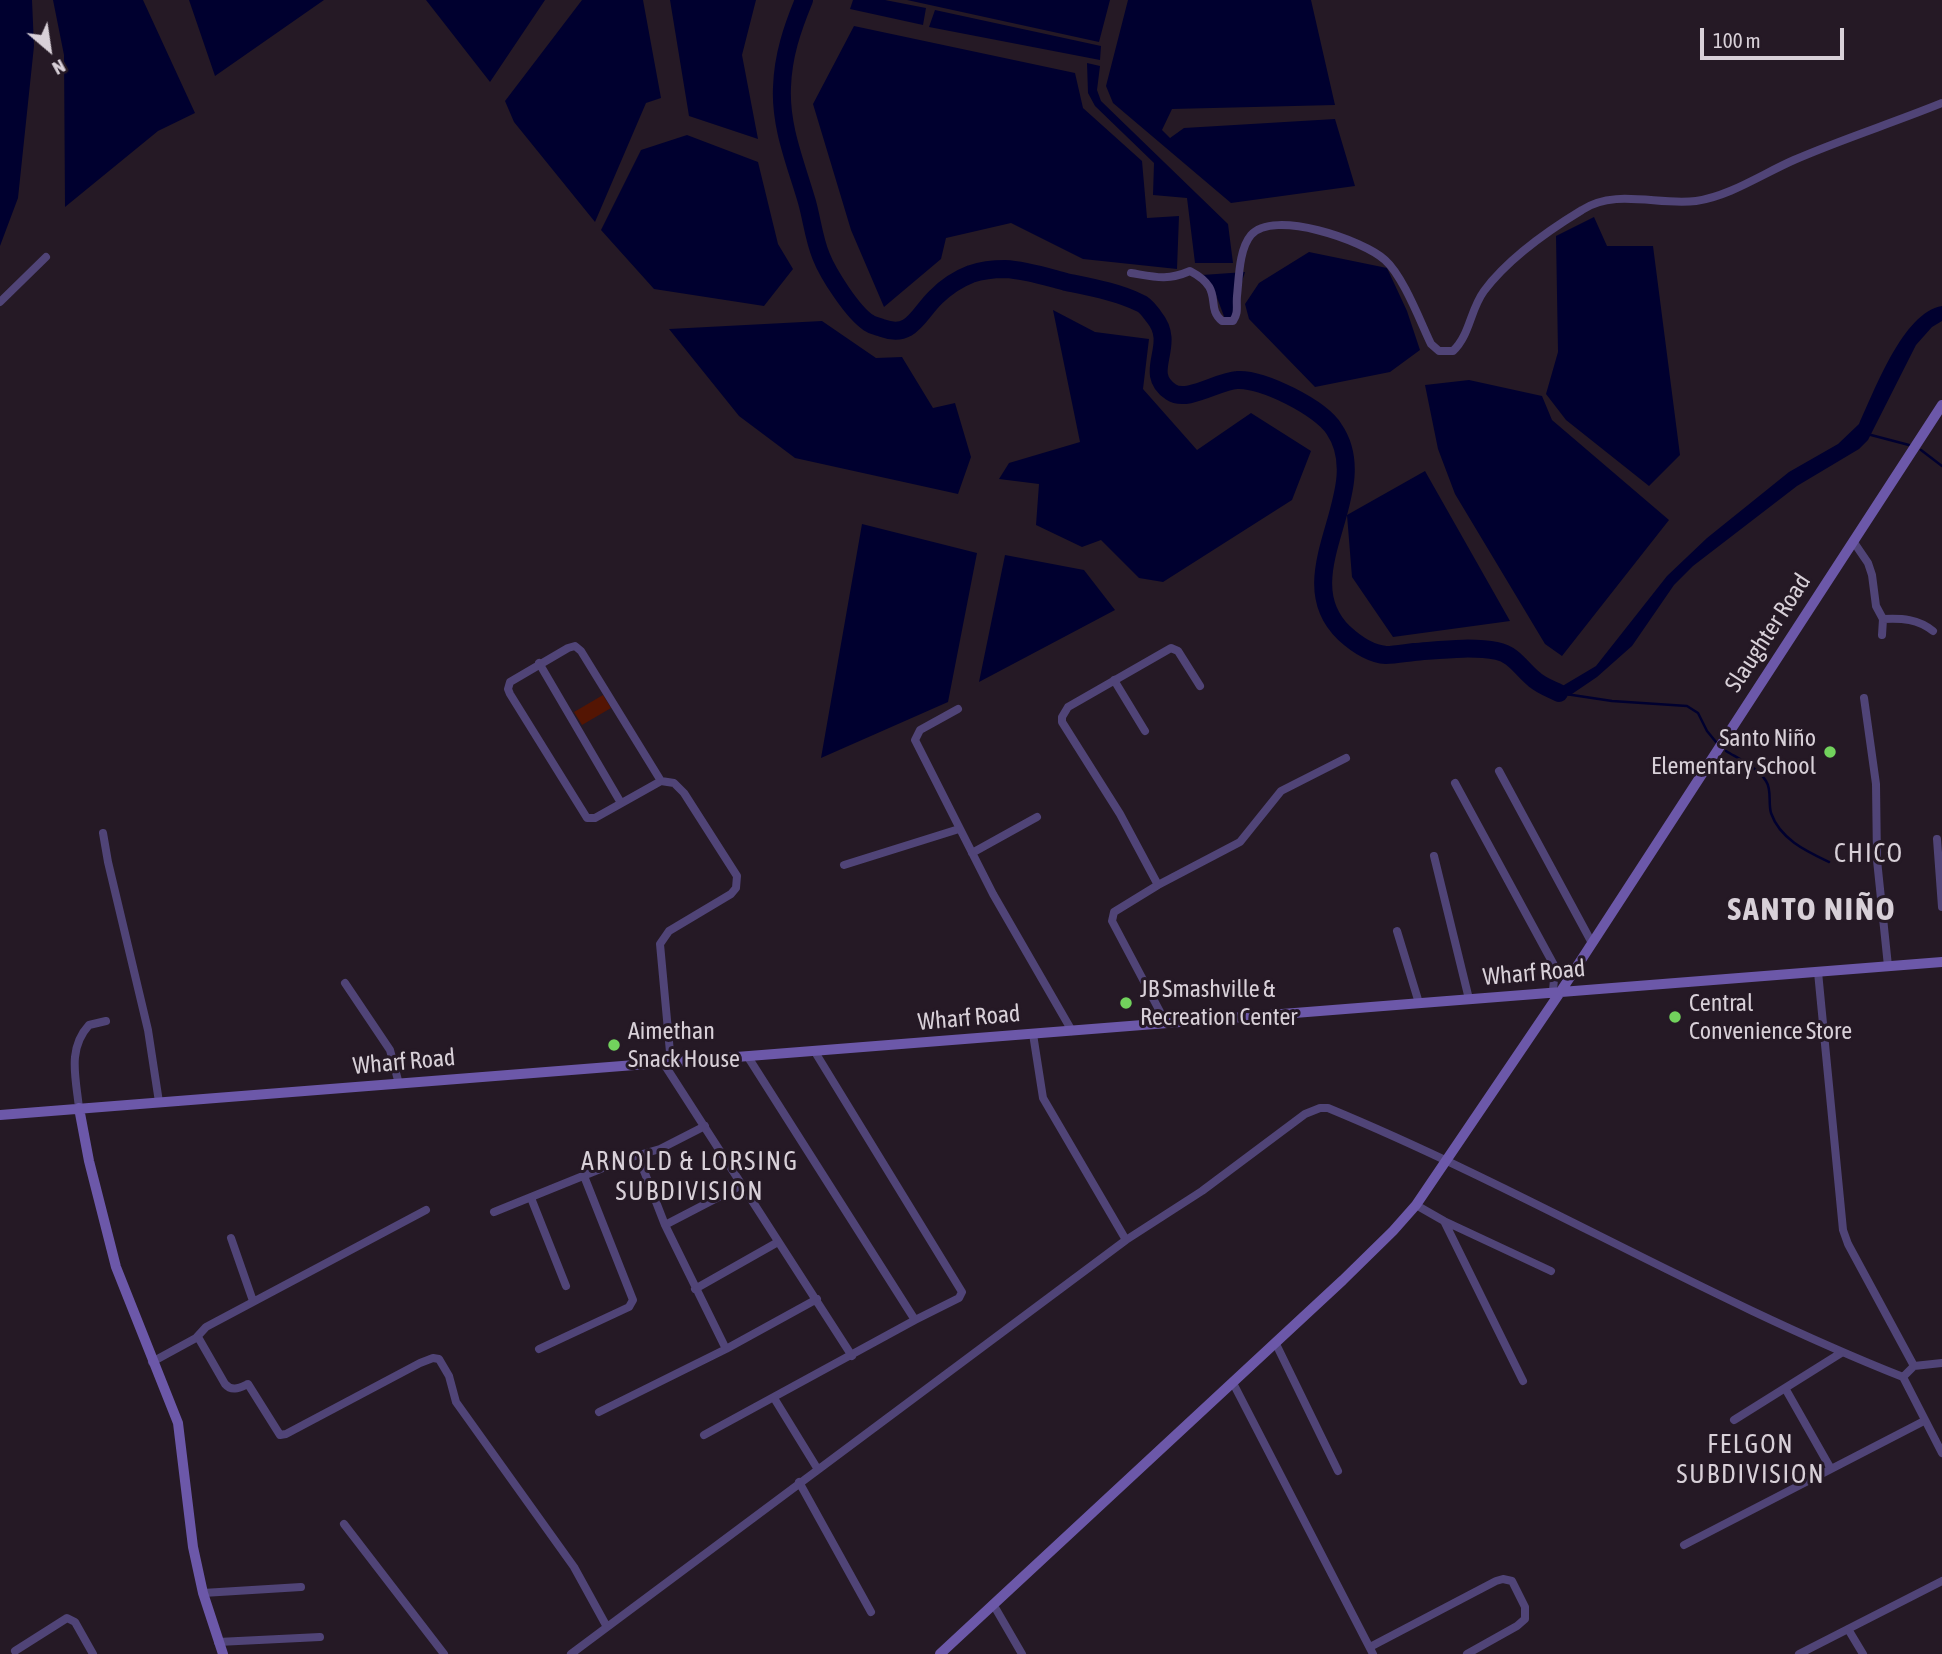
<!DOCTYPE html>
<html>
<head>
<meta charset="utf-8">
<style>
	body { margin:0 }
	#map { position:relative; width:1942px; height:1654px; overflow:hidden; background:#251925; font-family:"Asap Condensed",sans-serif }
	canvas { display:block }
	.north { position:absolute; left:14px; top:14px; width:70px; height:70px; -webkit-text-stroke:5px #251925; paint-order:stroke; rotate:151deg; font-size:19px; font-weight:700; line-height:28px; text-align:center; color:#d8d0d8 }
	.north::after { content:''; display:block; margin:auto; width:24px; height:32px; background:#d8d0d8; clip-path:polygon(50% 0,100% 100%,50% 72%,0 100%) }
	.scale { position:absolute; left:1700px; top:28px; width:144px; height:32px; box-sizing:border-box; border:4px solid #d8d0d8; border-top:0; padding-left:9px; font-size:21px; line-height:24px; white-space:nowrap; color:#d8d0d8; -webkit-text-stroke:5px #251925; paint-order:stroke }
</style>
</head>
<body>
<div id="map">
<canvas width="1942" height="1654"></canvas>
<div class="north">N</div>
<div class="scale">100 m</div>
</div>
<script>
const context = document.querySelector('canvas').getContext('2d');
context.lineJoin = 'round';
function fillPath(path, color) { context.fillStyle = color; context.fill(path, 'evenodd'); }
function stroke(path, color, width, dash) { context.strokeStyle = color; context.lineWidth = width; context.lineCap = dash ? 'butt' : 'round'; context.setLineDash(dash || []); context.stroke(path); }
function write(font, color, halo, rows, align = 'center') {
  context.font = font + ' "Asap Condensed",sans-serif'; context.lineWidth = 6; context.setLineDash([]); context.textBaseline = 'middle'; context.strokeStyle = halo; context.fillStyle = color; for (const [text, x, y, turn = 0] of rows) {
    context.save(); context.translate(x, y); context.rotate((+turn || 0) * Math.PI / 180); context.textAlign = isNaN(turn) ? turn : align; if (halo) context.strokeText(text, 0, 0); context.fillText(text, 0, 0); context.restore();
  }
}
const green = new Path2D(`
	M603,695L611,708L582,725L574,712Z`);
const water = new Path2D(`
	M0,0H32L34,46L18,198L0,246Z
	M53,0H143L195,113L158,131L65,207L64,55Z
	M189,0H324L215,76Z
	M426,0H545L490,82Z
	M582,0H643L661,98L646,103L595,222L514,122L505,101Z
	M670,0H756L742,55L758,139L689,116Z
	M853,0H885L926,8L923,25L850,9Z
	M907,0H1110L1099,42Z
	M1128,0H1311L1335,105L1172,109L1162,130L1170,138L1184,128L1335,119L1355,186L1231,203L1113,103L1106,86Z
	M935,10L1101,46L1100,60L929,27Z
	M854,26L1075,73L1083,108L1142,161L1147,218L1179,216L1177,269L1083,259L1011,223L946,238L941,259L884,307L851,230L813,104Z
	M1087,63L1100,66L1097,90L1101,101L1228,224L1233,263H1195L1187,198L1153,195L1154,163L1095,106L1088,93Z
	M687,135L758,162L778,244L793,269L764,306L654,289L601,230L641,150Z
	M1594,217L1607,246H1653L1680,455L1649,486L1566,420L1546,394L1558,352L1556,236Z
	M1309,252L1387,268L1407,311L1420,350L1390,372L1315,387L1249,319L1245,304L1259,283Z
	M1245,272L1238,294V314L1225,319L1216,295L1202,275Z
	M1942,306V321L1932,327L1916,345L1868,440L1859,449L1797,486L1693,566L1674,585L1632,646L1597,677L1569,696L1554,691L1596,666L1667,576L1707,538L1789,472L1838,444L1859,424C1874,392 1903,312 1942,306Z
	M1053,310L1095,332L1149,339L1143,389L1197,450L1251,413L1311,451L1292,500L1163,582L1139,578L1101,540L1082,547L1036,525L1039,484L999,479L1009,463L1080,442Z
	M822,321L876,358L902,357L933,408L955,403L971,457L958,494L795,458L739,416L669,329Z
	M1469,380L1542,396L1552,420L1669,520L1562,656L1545,644L1455,494L1438,449L1425,385Z
	M1425,471L1510,621L1393,637L1352,577L1347,515Z
	M862,524L977,553L948,702L821,758Z
	M1005,555L1084,570L1115,610L979,682Z`);
const stream = new Path2D(`
	M1871,435L1909,445
	M1921,450L1942,466
	M1559,693L1612,701L1687,706L1698,713L1707,731L1716,742
	M1726,751C1739,759 1757,767 1766,781C1772,790 1768,802 1771,813C1780,839 1806,851 1829,862`);
const river = new Path2D(`
	M804,0C792,29 783,56 782,87C780,127 796,164 807,202C812,220 814,239 821,256C828,274 853,313 869,323C873,326 878,326 882,328C912,339 918,314 936,297C946,287 958,279 971,274C980,271 995,269 1005,269C1026,270 1047,277 1066,282C1090,287 1118,292 1140,303C1146,305 1150,312 1154,317C1178,346 1141,372 1171,392C1187,403 1218,381 1237,380C1262,378 1321,408 1334,429C1377,492 1284,575 1344,633C1356,644 1370,654 1386,655C1395,655 1405,653 1414,652C1441,650 1471,646 1497,651C1514,654 1522,670 1535,680C1542,686 1551,689 1559,693`);
const street = new Path2D(`
	M1131,273C1155,277 1167,281 1190,271C1226,290 1204,306 1222,321H1233C1239,312 1236,307 1237,296C1239,278 1239,249 1251,235C1273,209 1363,240 1385,260C1403,276 1420,321 1431,344L1439,351H1453C1470,335 1470,310 1484,291C1507,260 1549,230 1582,210C1615,188 1659,206 1696,201C1730,196 1762,174 1794,160C1842,139 1893,123 1942,103
	M0,302L46,257
	M1853,541L1868,563L1872,575L1876,606L1883,619L1882,635
	M1883,619C1902,618 1918,619 1933,631
	M539,663L621,803
	M1114,680L1145,731
	M1864,698L1876,784L1877,860L1888,966
	M958,709L920,730L915,740L993,894L1072,1031
	M1499,771L1592,943
	M661,781L581,651L575,646L568,648L510,682L508,689L510,694L587,818H595L661,781L674,783L684,793L737,876L736,888L731,894L669,931L660,944L671,1063
	M1455,783L1555,967L1553,991
	M103,833L108,862L148,1030L159,1102
	M1937,839L1942,907
	M972,853L1037,817
	M1434,856L1469,999
	M844,865L959,829
	M1158,885L1120,814L1062,722V717L1068,707L1171,648L1178,651L1200,686
	M1397,931L1419,1003
	M1818,972L1843,1230L1848,1244L1914,1366
	M345,983L390,1050L399,1084
	M1166,1023L1112,921L1114,912L1158,885L1240,842L1281,791L1346,758
	M1033,1034L1043,1098L1126,1240
	M748,1057L915,1320L959,1298L962,1292L815,1052
	M664,1064L852,1356
	M79,1108C76,1078 67,1049 89,1025L106,1021
	M649,1153L643,1165L644,1171L665,1225L726,1349
	M531,1198L566,1286
	M1416,1205L1444,1221
	M494,1212L625,1159L660,1149L705,1126
	M665,1225L742,1185
	M231,1238L253,1301
	M695,1289L778,1242
	M198,1337L225,1384C232,1392 239,1388 248,1384L280,1435L286,1434L420,1363L433,1358L439,1359L449,1376L456,1402L574,1567L607,1627
	M1276,1344L1338,1471
	M539,1349L629,1307L633,1300L584,1176
	M152,1362L196,1338L206,1327L426,1210
	M1903,1377L1914,1366L1942,1363
	M1523,1381L1444,1221L1551,1271
	M1233,1383L1373,1654
	M1785,1388L1831,1469
	M774,1398L817,1468
	M599,1412L726,1349L817,1299
	M1734,1420L1841,1353
	M704,1435L915,1320
	M799,1482L871,1612
	M344,1524L444,1654
	M1684,1545L1924,1421
	M203,1593L301,1587
	M993,1604L1022,1654
	M1848,1629L1863,1654
	M218,1642L320,1637
	M1370,1647L1496,1581L1503,1579L1512,1581L1525,1607V1619L1517,1626L1467,1654
	M15,1651L67,1618L75,1622L93,1654
	M571,1654L1126,1240L1202,1191L1305,1114L1320,1108H1328C1524,1189 1706,1299 1903,1377L1942,1453
	M1799,1654L1942,1581`);
const secondary = new Path2D(`
	M79,1108L89,1161L116,1267L178,1423L193,1547L203,1593L223,1654
	M0,1115L1942,962
	M940,1654L1343,1280L1393,1231L1416,1205L1561,991L1942,405`);
const markers = [
	[1830,752,7,"#72d25d"],
	[1126,1003,7,"#72d25d"],
	[1675,1017,7,"#72d25d"],
	[614,1045,7,"#72d25d"]
];
const streetNames = [
	["Slaughter Road",1768,633,-57],
	["Wharf Road",1534,973,-5],
	["Wharf Road",969,1018,-5],
	["Wharf Road",404,1062,-5]
];
const poiNames = [
	["Santo Niño",1816,738,"right"],
	["Elementary School",1816,766,"right"],
	["JB Smashville &",1140,989],
	["Recreation Center",1140,1017],
	["Central",1689,1003],
	["Convenience Store",1689,1031],
	["Aimethan",628,1031],
	["Snack House",628,1059]
];
const neighbourhoodNames = [
	["CHICO",1869,854],
	["ARNOLD & LORSING",690,1162],
	["SUBDIVISION",690,1192],
	["FELGON",1751,1445],
	["SUBDIVISION",1751,1475]
];
const districtNames = [
	["SANTO NIÑO",1812,910]
];
fillPath(green, '#541503');
fillPath(water, '#00002f');
stroke(stream, '#00002f', 2.5);
stroke(river, '#00002f', 18);
stroke(street, '#504477', 8);
stroke(secondary, '#6c58a9', 10);
for (const [x, y, r, color] of markers) { const dot = new Path2D(); dot.arc(x, y, r, 0, 2 * Math.PI); context.fillStyle = color; context.fill(dot); stroke(dot, '#251925', 2.5); }
write('24px', '#d8d0d8', '#251925', streetNames);
write('24px', '#d8d0d8', '#251925', poiNames, 'left');
context.letterSpacing = '2px';
write('26px', '#d8d0d8', '#251925', neighbourhoodNames);
context.letterSpacing = '0px';
context.letterSpacing = '2px';
write('bold 32px', '#d8d0d8', '#251925', districtNames);
context.letterSpacing = '0px';
</script>
</body>
</html>
